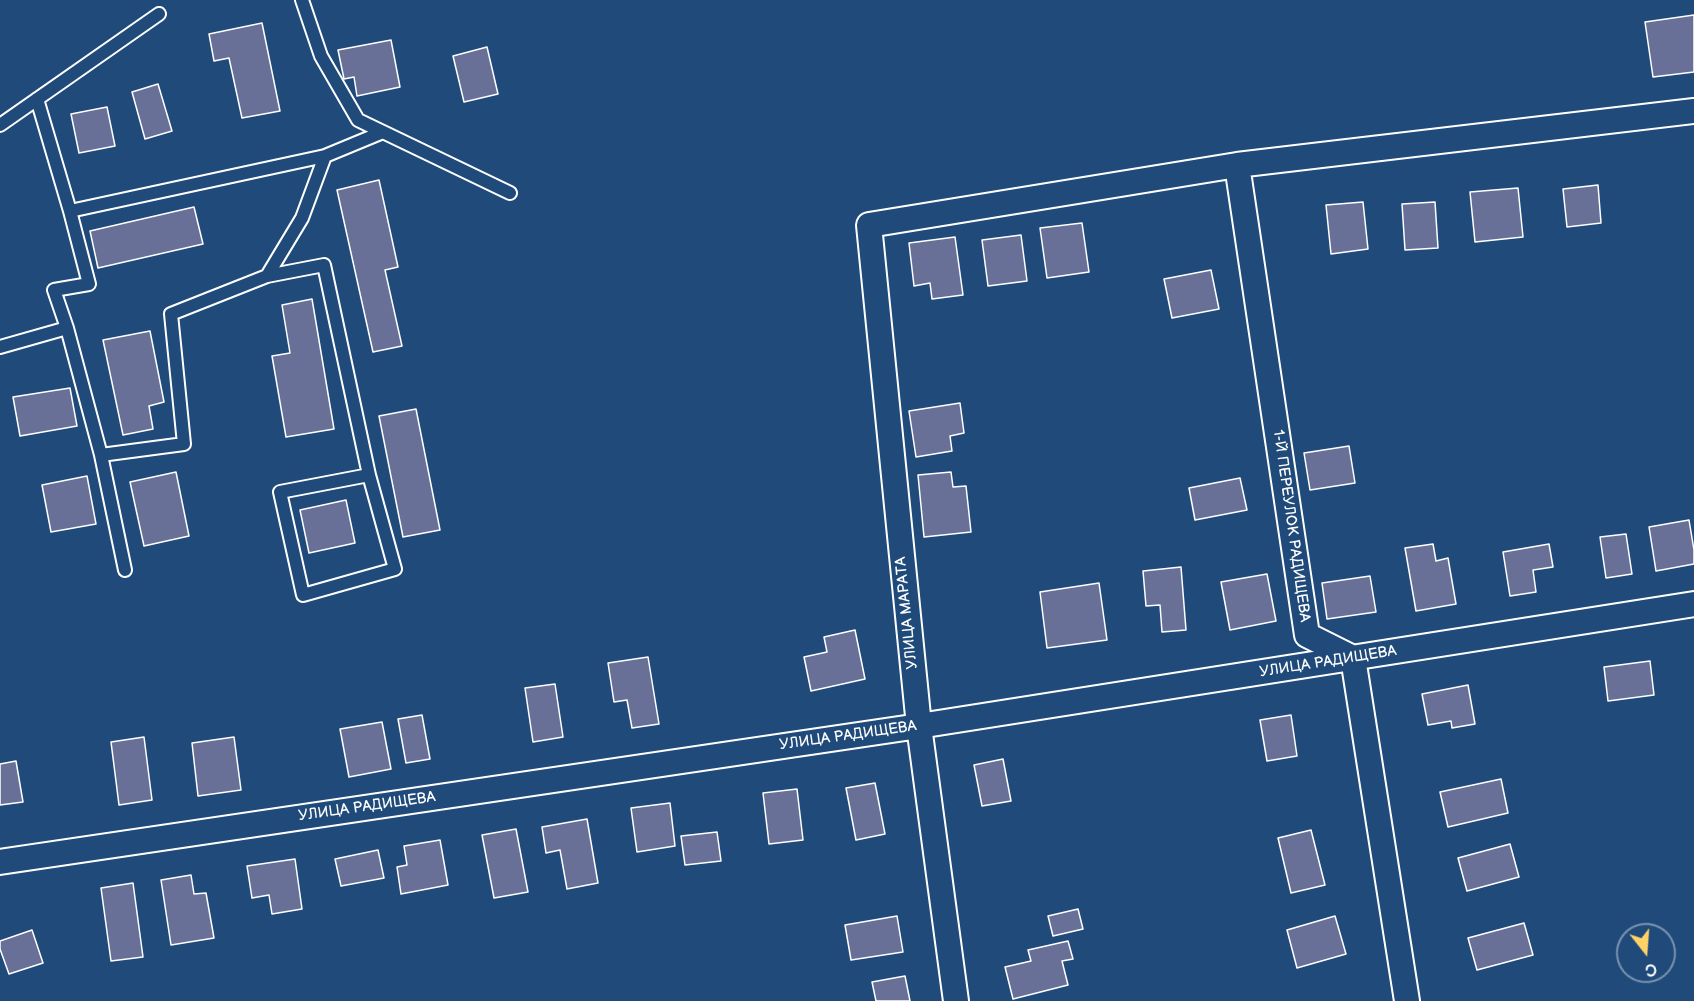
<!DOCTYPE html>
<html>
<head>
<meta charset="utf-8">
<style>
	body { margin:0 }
	#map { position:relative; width:1694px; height:1001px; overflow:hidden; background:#1f4a7a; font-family:"Balsamiq Sans",sans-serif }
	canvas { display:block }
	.north { position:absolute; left:1616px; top:923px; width:60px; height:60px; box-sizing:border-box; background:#1f4a7a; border:2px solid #7992af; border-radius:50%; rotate:163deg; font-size:16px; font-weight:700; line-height:24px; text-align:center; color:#fff }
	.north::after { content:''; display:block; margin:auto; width:21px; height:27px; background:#ffd166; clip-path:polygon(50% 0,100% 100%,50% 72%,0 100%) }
</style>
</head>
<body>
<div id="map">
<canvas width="1694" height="1001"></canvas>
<div class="north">С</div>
</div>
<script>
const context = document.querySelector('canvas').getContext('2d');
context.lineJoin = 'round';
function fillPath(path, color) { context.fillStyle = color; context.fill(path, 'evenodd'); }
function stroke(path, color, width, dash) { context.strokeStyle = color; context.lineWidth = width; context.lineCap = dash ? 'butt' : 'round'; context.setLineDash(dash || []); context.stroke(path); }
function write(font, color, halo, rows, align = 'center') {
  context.font = font + ' "Balsamiq Sans",sans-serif'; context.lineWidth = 5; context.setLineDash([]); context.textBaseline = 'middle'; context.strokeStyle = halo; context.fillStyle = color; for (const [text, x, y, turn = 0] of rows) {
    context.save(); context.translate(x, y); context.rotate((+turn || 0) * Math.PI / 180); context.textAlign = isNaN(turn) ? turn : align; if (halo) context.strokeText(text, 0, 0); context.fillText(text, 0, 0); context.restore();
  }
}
const building = new Path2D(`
	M1694,15V72L1653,77L1645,22Z
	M262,23L280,111L242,118L229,58L214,61L209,34Z
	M391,40L400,87L357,96L354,77L344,79L338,50Z
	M487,47L498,94L464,102L453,56Z
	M158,84L172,131L145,139L132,92Z
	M107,107L115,146L79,153L71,114Z
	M379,180L398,267L385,270L402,346L373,352L337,190Z
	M1598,185L1601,223L1567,227L1563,189Z
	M1518,188L1523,237L1475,242L1470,192Z
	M1363,202L1368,249L1331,254L1326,205Z
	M1435,202L1438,248L1405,250L1402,204Z
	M194,207L203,244L98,268L90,231Z
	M1082,223L1089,272L1047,278L1040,228Z
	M1021,235L1027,281L988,286L982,240Z
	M955,237L963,295L932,299L930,283L914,286L909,243Z
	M1211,270L1219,309L1172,318L1164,279Z
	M312,299L334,429L286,437L272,356L290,353L282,305Z
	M150,331L164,402L149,406L153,429L123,435L103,340Z
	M70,388L77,426L20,436L13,397Z
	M960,403L964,433L950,436L952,451L916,457L909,411Z
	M416,409L440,530L403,537L379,416Z
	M1349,446L1355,483L1310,490L1304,453Z
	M176,472L189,536L144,546L130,482Z
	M951,472L953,487L966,486L971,532L924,537L918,475Z
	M87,476L96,524L51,532L42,485Z
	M1240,478L1247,510L1195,520L1189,488Z
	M346,500L355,543L309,553L300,510Z
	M1689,520L1694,550V564L1656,571L1649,527Z
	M1626,534L1632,574L1606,578L1600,537Z
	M1433,544L1436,561L1448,558L1456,604L1416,611L1405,548Z
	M1549,544L1553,567L1533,570L1536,592L1510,596L1503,552Z
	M1181,567L1186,630L1162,632L1160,605L1146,606L1143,571Z
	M1267,574L1276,621L1230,630L1221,582Z
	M1370,576L1376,612L1327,619L1322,583Z
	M1099,583L1107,640L1047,648L1040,592Z
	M855,630L865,679L811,691L804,657L827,652L824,637Z
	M648,657L659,724L632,728L627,700L614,702L608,663Z
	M1650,661L1654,695L1608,701L1604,667Z
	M555,684L563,737L533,742L525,688Z
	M1468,685L1475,724L1452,728L1451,721L1428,725L1422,694Z
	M422,715L430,759L406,763L398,719Z
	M1291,715L1297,756L1267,761L1260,720Z
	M382,722L391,769L349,777L340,729Z
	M144,737L152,800L119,805L111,742Z
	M234,737L241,790L198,796L192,743Z
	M1003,759L1011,801L982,806L974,765Z
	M16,761L23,802L0,805V764Z
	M1501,779L1508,813L1448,827L1440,792Z
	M875,783L885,834L856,840L846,788Z
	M797,789L803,840L769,844L763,793Z
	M670,803L675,846L637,852L631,808Z
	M587,819L598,883L567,889L560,850L546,853L542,827Z
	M516,829L528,892L494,898L482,835Z
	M1311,830L1325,885L1291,893L1278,838Z
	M717,832L721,861L685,865L681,836Z
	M440,840L448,885L401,894L397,867L407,865L404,846Z
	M1510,844L1519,877L1467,891L1458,858Z
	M378,850L384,878L341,886L335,859Z
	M295,859L302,909L272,914L269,895L252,898L247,866Z
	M191,875L194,894L206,893L214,938L171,945L161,880Z
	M133,883L143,957L111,961L101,888Z
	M1078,909L1083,929L1053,936L1048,916Z
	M897,916L903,952L851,960L845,925Z
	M1335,916L1346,954L1297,968L1287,930Z
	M1524,923L1533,955L1477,970L1468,938Z
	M32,930L43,963L9,974L0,949V941Z
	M1068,941L1073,959L1062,961L1068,985L1013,999L1005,967L1031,961L1028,950Z
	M905,976L910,1001H876L872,982Z`);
const lane = new Path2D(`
	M302,0L321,56L358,120L510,193
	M37,99L70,211
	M0,125L159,14
	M267,276L302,218L325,156L383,132
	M0,347L67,328
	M101,455L67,328L54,290L89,284L70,211L325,156
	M125,570L101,455L184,444L171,314L267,276L324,265L369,475L280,492L303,595L395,569L369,475`);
const street = new Path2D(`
	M1237,165L1307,635L1353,658L1407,1001
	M0,862L919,726L1694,604
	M956,1001L919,726L869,225L1237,165L1694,111`);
const streetNames = [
	["1-Й ПЕРЕУЛОК РАДИЩЕВА",1291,526,82],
	["УЛИЦА МАРАТА",907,613,-96],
	["УЛИЦА РАДИЩЕВА",1328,662,-9],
	["УЛИЦА РАДИЩЕВА",848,736,-8],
	["УЛИЦА РАДИЩЕВА",367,807,-8]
];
fillPath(building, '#687097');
stroke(building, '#fff', 1.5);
stroke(lane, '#fff', 16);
stroke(street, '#fff', 28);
stroke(lane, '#1f4a7a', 12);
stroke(street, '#1f4a7a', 24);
write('15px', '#fff', '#1f4a7a', streetNames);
</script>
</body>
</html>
